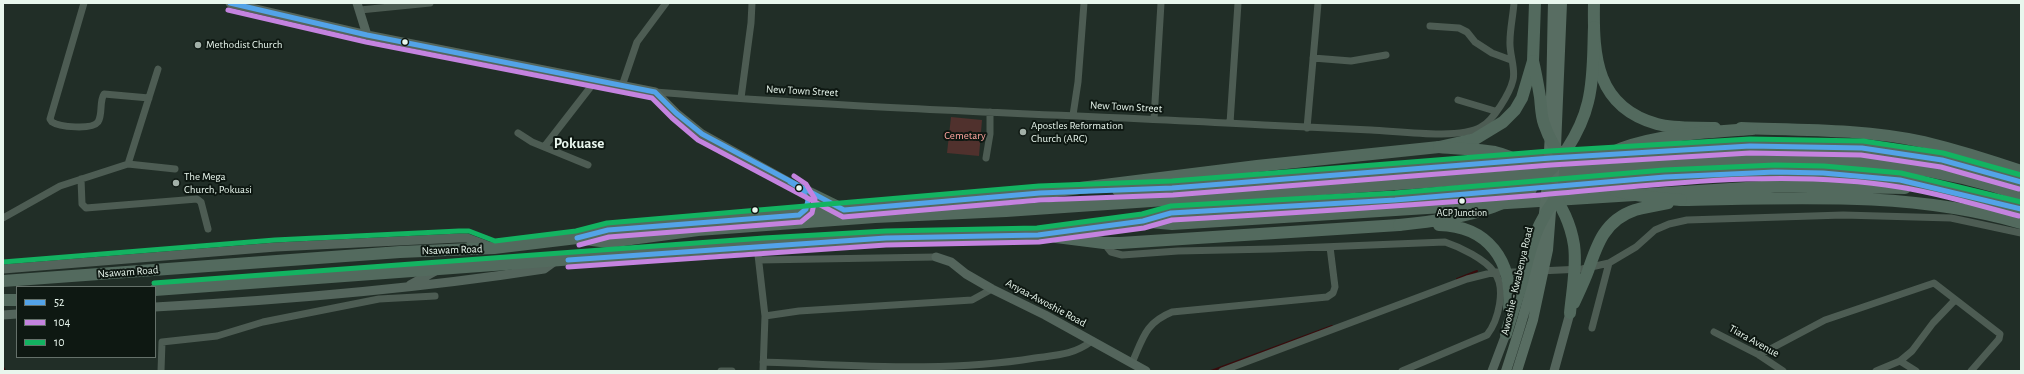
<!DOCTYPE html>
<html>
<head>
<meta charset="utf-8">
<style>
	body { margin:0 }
	#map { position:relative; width:2024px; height:374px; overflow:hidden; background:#212e27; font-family:"Alegreya Sans",sans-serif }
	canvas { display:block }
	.frame { position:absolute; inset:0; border:4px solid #e8f6ed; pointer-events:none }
	.legend { position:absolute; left:16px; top:286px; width:140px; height:72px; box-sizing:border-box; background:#0e1812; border:1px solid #65716a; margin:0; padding:5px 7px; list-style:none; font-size:12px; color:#e8f6ed }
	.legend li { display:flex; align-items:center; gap:8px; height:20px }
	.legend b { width:20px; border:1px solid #65716a }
</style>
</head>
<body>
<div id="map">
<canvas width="2024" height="374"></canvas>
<div class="frame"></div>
<ul class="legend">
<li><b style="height:5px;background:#53a3e8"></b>52</li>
<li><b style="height:5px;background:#c483df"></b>104</li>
<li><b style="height:5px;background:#13b361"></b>10</li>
</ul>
</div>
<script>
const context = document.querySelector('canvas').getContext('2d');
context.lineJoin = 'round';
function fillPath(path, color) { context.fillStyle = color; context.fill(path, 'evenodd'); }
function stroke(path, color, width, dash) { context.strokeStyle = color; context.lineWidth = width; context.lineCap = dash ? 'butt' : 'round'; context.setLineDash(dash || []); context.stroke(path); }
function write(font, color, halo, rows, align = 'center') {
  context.font = font + ' "Alegreya Sans",sans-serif'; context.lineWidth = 4; context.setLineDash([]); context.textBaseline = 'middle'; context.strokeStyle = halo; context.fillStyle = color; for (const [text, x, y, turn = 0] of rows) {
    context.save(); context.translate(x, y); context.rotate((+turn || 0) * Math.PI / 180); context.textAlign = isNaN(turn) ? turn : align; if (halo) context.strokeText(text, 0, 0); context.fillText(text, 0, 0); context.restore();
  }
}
const green = new Path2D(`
	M951,117L982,120L979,156L947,153Z`);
const stream = new Path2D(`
	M1457,279L1477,271
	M3,367L5,371
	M1211,371L1332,326`);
const street = new Path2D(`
	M84,3L50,119L52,122C59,127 92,130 98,122C103,114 99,102 104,94L149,98
	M360,10L430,3
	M1430,26L1459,28L1467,32L1475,42L1492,53L1511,60
	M1313,58L1351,61L1386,55
	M622,86L637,42L666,3
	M655,92C857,109 1061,114 1264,125C1300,127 1335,128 1371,130C1398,131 1459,140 1481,127C1493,121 1510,93 1513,80C1516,68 1509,54 1510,41C1510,29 1513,16 1514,3
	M741,98L751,23L752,3
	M1458,100L1495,111
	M1073,115L1078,82L1084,3
	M1154,119L1161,3
	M1230,123L1238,3
	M1307,128L1318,3
	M518,133L532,142L588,165
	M544,147L596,80
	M986,158L990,134V112
	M128,164L158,69
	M81,179L82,204L86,208L197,199L201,202L208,229
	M3,218L60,186L128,164L175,169
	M1104,243L1111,252L1122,255L1178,251L1272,249L1445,242C1460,247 1485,259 1494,272C1507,288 1498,321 1487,335L1402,371
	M757,246L765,316L763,371
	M759,260L936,257
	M1539,271L1582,269L1609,263L1636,247L1655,230L1669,224L1687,220L1843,215L1951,218L2021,233
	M765,316L799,311L972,300L992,289
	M1592,328L1609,263
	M1714,332L1759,355L1783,371
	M1759,355L1825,320L1934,283L2000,334L1999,339L1971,371
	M1900,361L1916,371
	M763,362C854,365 945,373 1035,358C1058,355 1073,355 1092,341
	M1132,363C1143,338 1145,323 1172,312L1327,297L1333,293L1335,287L1330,247
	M161,371L162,342L217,336L263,322L379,299L435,296
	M721,371H732
	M1222,371L1467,279L1495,272H1527
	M1876,371L1900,361L1912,351L1933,323L1955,300`);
const secondary = new Path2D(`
	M230,3L367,35L655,92L676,113L702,134L801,189
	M357,3L367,35
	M936,257L951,262L966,274L992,289L1045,315L1146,371
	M3,269L276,247L459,238H467L491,247
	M410,285L437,270
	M155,307C285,300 415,289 544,269L555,261
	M3,315L17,314
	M1492,371L1506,334
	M1554,371L1570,313`);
const highway = new Path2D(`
	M1594,3C1593,57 1596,107 1657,124C1675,129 1696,127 1715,128
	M1741,128C1802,130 1865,129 1924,142C1957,150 1989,160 2021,171
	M1559,186L1665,177L1775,172L1823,173L1900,180L2021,209
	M801,189L844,210
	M1118,190L1172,188L1551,158L1750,146L1862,148L1942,160L2021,182
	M1681,200C1795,198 1911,191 2021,223
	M1150,222L1172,224L1778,186L1905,188
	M584,236L608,230L649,226L1040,193L1257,166L1439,147L1475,139L1503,122L1515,110L1522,98L1533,61L1535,3
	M1056,237L1104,243H1120L1399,225
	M3,281L400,252L494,248L577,238L608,242L698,230L875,217L1006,211L1774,158C1858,159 1941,167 2021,195
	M155,290L764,245L886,238L1038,235L1143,221L1171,213L1395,200L1531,189
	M3,300H17`);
const primaryBridge = new Path2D(`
	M1506,371C1521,325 1536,278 1542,230C1552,155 1551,78 1553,3
	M1517,371L1533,320L1548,250L1556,147L1562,3`);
const highwayBridge = new Path2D(`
	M1533,61C1536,73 1538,85 1540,97C1541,106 1541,116 1544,124C1566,188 1623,196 1681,200
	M1439,147C1457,149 1477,149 1495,152C1536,161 1568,206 1574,245C1577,267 1572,291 1570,313
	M1399,225C1465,218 1528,209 1567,149C1576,135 1584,119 1588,102C1594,78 1593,51 1594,27
	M1439,225C1488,226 1513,261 1509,308
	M1574,303C1579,292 1584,282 1588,271C1597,244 1605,220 1635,210C1646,207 1657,205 1668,203
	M1506,334C1511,317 1517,300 1522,282C1527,262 1531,242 1540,224C1585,134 1665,136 1752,129`);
const bus1 = new Path2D(`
	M230,3L367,35L655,92L676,113L702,134L844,210L1040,193L1172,188L1551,158L1750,146L1862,148L1942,160L2021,182
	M577,238L608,230L799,215L806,209L808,200L801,189L790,182
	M568,260L886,238L1038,235L1143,221L1171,213L1395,200L1665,177L1775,172L1823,173L1900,180L2021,209`);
const bus2 = new Path2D(`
	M228,10L366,42L652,98L672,118L698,140L843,217L1040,200L1173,195L1551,165L1750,153L1861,155L1941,167L2019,189
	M579,245L609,237L801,222L812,213L815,199L806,184L794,176
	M568,267L886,245L1039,242L1144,228L1172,220C1295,213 1417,205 1540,195C1656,185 1783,168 1899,187C1939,193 1980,206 2019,216`);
const bus3 = new Path2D(`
	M3,262L275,240L459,231H469L495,241L576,231L607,223L1039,186L1172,181L1550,151L1750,139L1863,141L1943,153L2021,175
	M154,283L764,238L886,231L1037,228L1142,214L1171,206L1395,193L1664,170L1775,165L1824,166L1901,173L2021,202`);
const markers = [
	[405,42,3.5,"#e8f6ed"],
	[198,45,4,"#a2b0a8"],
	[1023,132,4,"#a2b0a8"],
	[176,183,4,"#a2b0a8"],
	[799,188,3.5,"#e8f6ed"],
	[1462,201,3.5,"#e8f6ed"],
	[755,210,3.5,"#e8f6ed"]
];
const busNames = [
	["ACP Junction",1462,213]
];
const poiNames = [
	["Methodist Church",206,45],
	["Apostles Reformation",1031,126],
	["Church (ARC)",1031,139],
	["The Mega",184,177],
	["Church, Pokuasi",184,190]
];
const streetNames = [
	["New Town Street",802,91,3],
	["New Town Street",1126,107,3],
	["Nsawam Road",452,250,-2],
	["Nsawam Road",128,272,-4],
	["Awoshie - Kwabenya Road",1517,281,-77],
	["Anyaa-Awoshie Road",1046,303,28],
	["Tiara Avenue",1754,341,29]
];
const parkNames = [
	["Cemetary",965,136]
];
const districtNames = [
	["Pokuase",579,143]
];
fillPath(green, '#50312d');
stroke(stream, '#380b0c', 2);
stroke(street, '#4d5c53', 7);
stroke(secondary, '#54655c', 9);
stroke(highway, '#536a5e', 12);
stroke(primaryBridge, '#586d62', 10);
stroke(highwayBridge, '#536a5e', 12);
stroke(bus1, '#53a3e8', 5);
stroke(bus2, '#c483df', 5);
stroke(bus3, '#13b361', 5);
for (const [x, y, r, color] of markers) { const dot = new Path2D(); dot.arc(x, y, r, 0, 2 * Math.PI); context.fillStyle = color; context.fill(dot); stroke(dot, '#0e1812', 1.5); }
write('10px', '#e8f6ed', '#0e1812', busNames);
write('11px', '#e8f6ed', '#0e1812', poiNames, 'left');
write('11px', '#e8f6ed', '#0e1812', streetNames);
write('11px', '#ffa59f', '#0e1812', parkNames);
write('bold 15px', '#e8f6ed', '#0e1812', districtNames);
</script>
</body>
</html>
